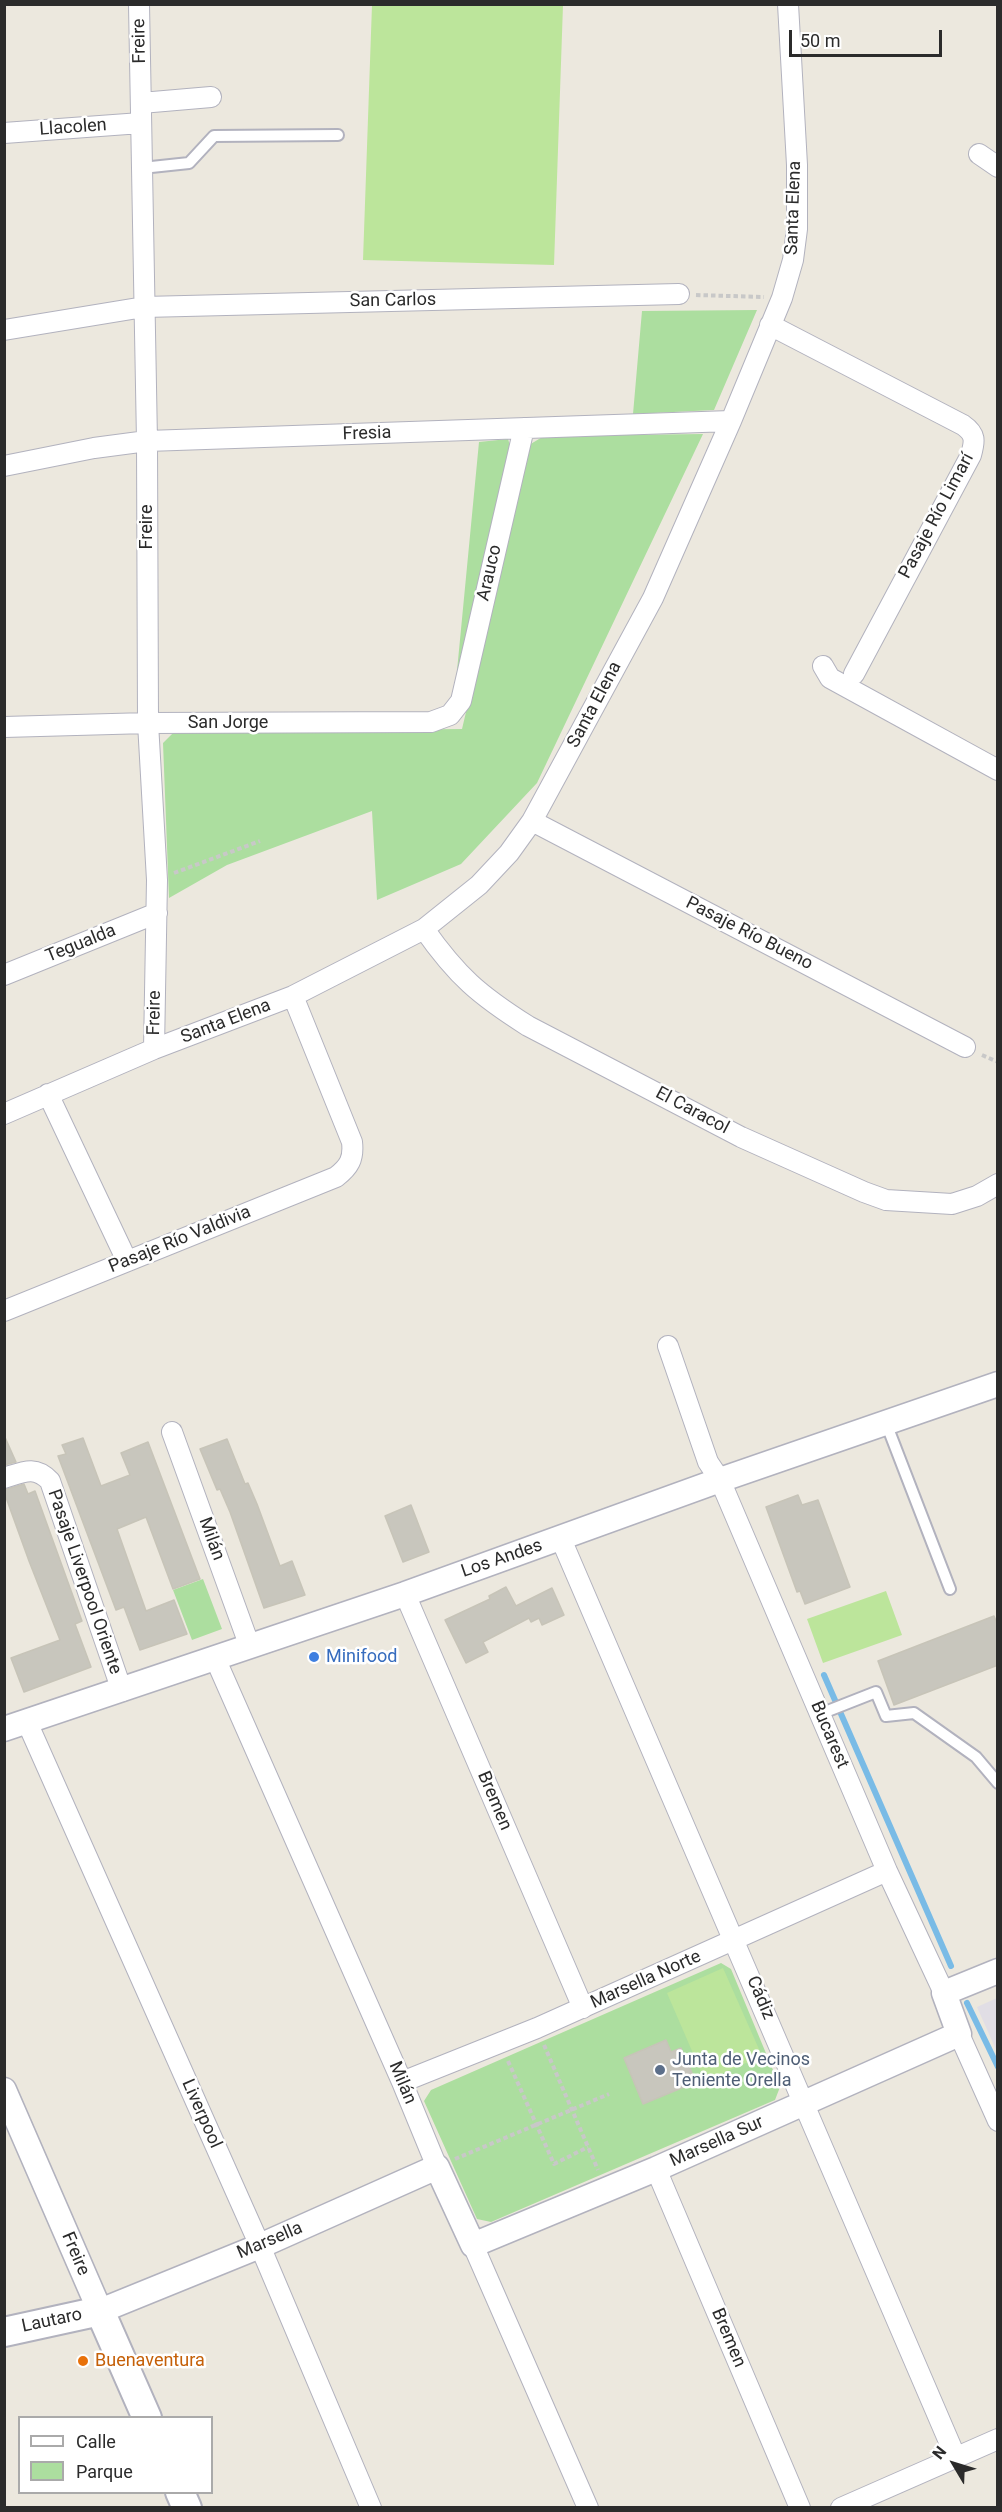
<!DOCTYPE html>
<html>
<head>
<meta charset="utf-8">
<style>
	body { margin:0 }
	#map { position:relative; width:1002px; height:2512px; overflow:hidden; background:#ece8de; font-family:Roboto,sans-serif }
	canvas { display:block }
	.frame { position:absolute; inset:0; border:6px solid #2b2b2b; pointer-events:none }
	.legend { position:absolute; left:18px; top:2416px; width:195px; height:78px; box-sizing:border-box; background:#fff; border:2px solid #aaa; margin:0; padding:8px 10px; list-style:none; font-size:18px; color:#2b2b2b }
	.legend li { display:flex; align-items:center; gap:12px; height:30px }
	.legend b { width:30px; border:2px solid #aaa }
	.north { position:absolute; left:924px; top:2434px; width:60px; height:60px; -webkit-text-stroke:4px #fff; paint-order:stroke; rotate:308deg; font-size:16px; font-weight:700; line-height:24px; text-align:center; color:#2b2b2b }
	.north::after { content:''; display:block; margin:auto; width:21px; height:27px; background:#2b2b2b; clip-path:polygon(50% 0,100% 100%,50% 72%,0 100%) }
	.scale { position:absolute; left:789px; top:30px; width:153px; height:27px; box-sizing:border-box; border:3px solid #2b2b2b; border-top:0; padding-left:8px; font-size:18px; line-height:21px; white-space:nowrap; color:#2b2b2b; -webkit-text-stroke:4px #fff; paint-order:stroke }
</style>
</head>
<body>
<div id="map">
<canvas width="1002" height="2512"></canvas>
<div class="frame"></div>
<ul class="legend">
<li><b style="height:8px;background:#fff"></b>Calle</li>
<li><b style="height:16px;background:#acde9f"></b>Parque</li>
</ul>
<div class="north">N</div>
<div class="scale">50 m</div>
</div>
<script>
const context = document.querySelector('canvas').getContext('2d');
context.lineJoin = 'round';
function fillPath(path, color) { context.fillStyle = color; context.fill(path, 'evenodd'); }
function stroke(path, color, width, dash) { context.strokeStyle = color; context.lineWidth = width; context.lineCap = dash ? 'butt' : 'round'; context.setLineDash(dash || []); context.stroke(path); }
function write(font, color, halo, rows, align = 'center') {
  context.font = font + ' Roboto,sans-serif'; context.lineWidth = 5; context.setLineDash([]); context.textBaseline = 'middle'; context.strokeStyle = halo; context.fillStyle = color; for (const [text, x, y, turn = 0] of rows) {
    context.save(); context.translate(x, y); context.rotate((+turn || 0) * Math.PI / 180); context.textAlign = isNaN(turn) ? turn : align; if (halo) context.strokeText(text, 0, 0); context.fillText(text, 0, 0); context.restore();
  }
}
const industrial = new Path2D(`
	M997,1998V2052L977,2007Z`);
const green = new Path2D(`
	M757,310L714,410L633,414L642,311Z
	M703,434L537,783L461,864L377,900L372,811L227,865L169,898L163,743L174,732L462,729L529,445L544,436Z
	M508,439L512,452L454,702L479,442Z
	M203,1579L222,1629L192,1640L173,1590Z
	M721,1963L731,1969L780,2087L775,2100L491,2222L477,2219L424,2101L431,2090Z`);
const pitch = new Path2D(`
	M372,5H563L554,265L363,260Z
	M886,1591L902,1635L823,1663L807,1619Z
	M723,1968L762,2056L705,2081L667,1993Z`);
const stream = new Path2D(`
	M824,1675L951,1966
	M967,2003L998,2067`);
const building = new Path2D(`
	M4,1435L16,1462L4,1465Z
	M83,1438L101,1486L130,1475L121,1453L148,1442L200,1579L173,1589L146,1517L117,1529L146,1611L174,1600L187,1634L140,1650L124,1607L116,1610L58,1456L66,1454L62,1445Z
	M227,1439L245,1484L248,1483L257,1504L280,1566L292,1561L305,1595L264,1608L230,1512L220,1489L217,1490L200,1449Z
	M24,1484L28,1494L35,1491L82,1621L75,1624L91,1667L24,1692L11,1658L60,1640L29,1561L4,1492V1490Z
	M798,1495L802,1505L818,1500L850,1587L805,1604L800,1591L797,1592L766,1507Z
	M411,1505L429,1552L403,1562L385,1516Z
	M506,1587L516,1606L552,1588L564,1615L542,1625L539,1618L531,1622L529,1618L483,1642L488,1652L466,1663L445,1620L490,1599L489,1596Z
	M994,1616L998,1626V1665L894,1705L878,1661Z
	M666,2040L671,2052L681,2048L696,2082L643,2104L624,2058Z`);
const path = new Path2D(`
	M696,295L764,297
	M174,873L260,841
	M982,1055L998,1062
	M544,2045L598,2170
	M508,2061L554,2164L588,2147
	M455,2159L609,2094`);
const service = new Path2D(`
	M142,168L189,163L214,136L338,135
	M886,1423L950,1589
	M820,1714L876,1692L886,1716L914,1713L976,1757L998,1783`);
const minor = new Path2D(`
	M139,4L147,441L148,723L157,880L154,1049
	M141,103L211,97
	M4,133L141,123
	M979,154L998,167
	M770,325L963,425C976,434 975,441 971,455L854,674
	M4,330L144,307L679,294
	M4,466L94,448L147,441L731,421
	M823,666L830,678L998,770
	M4,727L148,723L431,722L450,715L461,701L524,428
	M532,821L965,1047
	M424,929C457,976 479,995 528,1026L741,1137L864,1192L886,1200L952,1204L977,1196L998,1184
	M4,975L157,913
	M48,1094L127,1261
	M4,1114L154,1049L293,996L424,929L479,885L509,853L532,821L653,598L731,421L782,298L793,260L797,229V165L788,4
	M4,1311L336,1177C349,1167 354,1159 352,1142L293,996
	M668,1346L708,1462L720,1480L887,1871L944,1993
	M172,1432L250,1647
	M4,1478C23,1472 35,1465 50,1481L122,1691
	M561,1539L956,2458
	M405,1594L583,2008
	M215,1658L402,2082L437,2167
	M27,1722L260,2246L371,2508
	M959,2034L998,2121
	M402,2082L537,2028L887,1871
	M656,2169L800,2508
	M473,2245L588,2508
	M841,2508L998,2439`);
const tertiary = new Path2D(`
	M4,1729L405,1594L720,1480L998,1384
	M4,2090L100,2311L260,2246L437,2167L473,2245L656,2169L959,2034L944,1993L998,1971`);
const secondary = new Path2D(`
	M4,2332L100,2311L147,2418
	M180,2492L187,2508`);
const markers = [
	[314,1657,6,"#3f7fe0"],
	[660,2070,6,"#5c6f8a"],
	[83,2361,6,"#e8710a"]
];
const streetNames = [
	["Freire",140,41,-91],
	["Llacolen",73,128,-4],
	["Santa Elena",794,208,-88],
	["San Carlos",393,301,-1],
	["Fresia",367,434,-2],
	["Pasaje Río Limarí",937,516,-62],
	["Freire",147,527,-90],
	["Arauco",490,573,-77],
	["Santa Elena",595,705,-62],
	["San Jorge",228,723],
	["Pasaje Río Bueno",749,934,27],
	["Tegualda",81,944,-22],
	["Freire",155,1013,-89],
	["Santa Elena",226,1022,-21],
	["El Caracol",692,1111,28],
	["Pasaje Río Valdivia",180,1240,-22],
	["Milán",211,1539,70],
	["Los Andes",502,1559,-19],
	["Pasaje Liverpool Oriente",84,1582,71],
	["Bucarest",829,1735,67],
	["Bremen",494,1801,67],
	["Marsella Norte",646,1980,-24],
	["Cádiz",760,1998,67],
	["Milán",402,2083,67],
	["Liverpool",201,2114,66],
	["Marsella Sur",717,2142,-24],
	["Marsella",270,2241,-23],
	["Freire",75,2254,67],
	["Lautaro",52,2321,-12],
	["Bremen",728,2338,67]
];
const shopNames = [
	["Minifood",326,1657]
];
const serviceNames = [
	["Junta de Vecinos",672,2060],
	["Teniente Orella",672,2081]
];
const foodNames = [
	["Buenaventura",95,2361]
];
fillPath(industrial, '#e1dee5');
fillPath(green, '#acde9f');
fillPath(pitch, '#bce59b');
stroke(stream, '#79bbe6', 6);
fillPath(building, '#c8c6bd');
stroke(building, '#c7c4b8', 1.5);
stroke(service, '#b2b2be', 14);
stroke(minor, '#b2b2be', 22);
stroke(tertiary, '#b2b2be', 27);
stroke(secondary, '#b2b2be', 32);
stroke(path, '#c8c8c8', 4, [4.5, 3]);
stroke(service, '#fff', 10);
stroke(minor, '#fff', 20);
stroke(tertiary, '#fff', 24);
stroke(secondary, '#fff', 28);
for (const [x, y, r, color] of markers) { const dot = new Path2D(); dot.arc(x, y, r, 0, 2 * Math.PI); context.fillStyle = color; context.fill(dot); stroke(dot, '#fff', 2); }
write('18px', '#2b2b2b', '#fff', streetNames);
write('18px', '#366cbe', '#fff', shopNames, 'left');
write('18px', '#4e5e75', '#fff', serviceNames, 'left');
write('18px', '#c56008', '#fff', foodNames, 'left');
</script>
</body>
</html>
